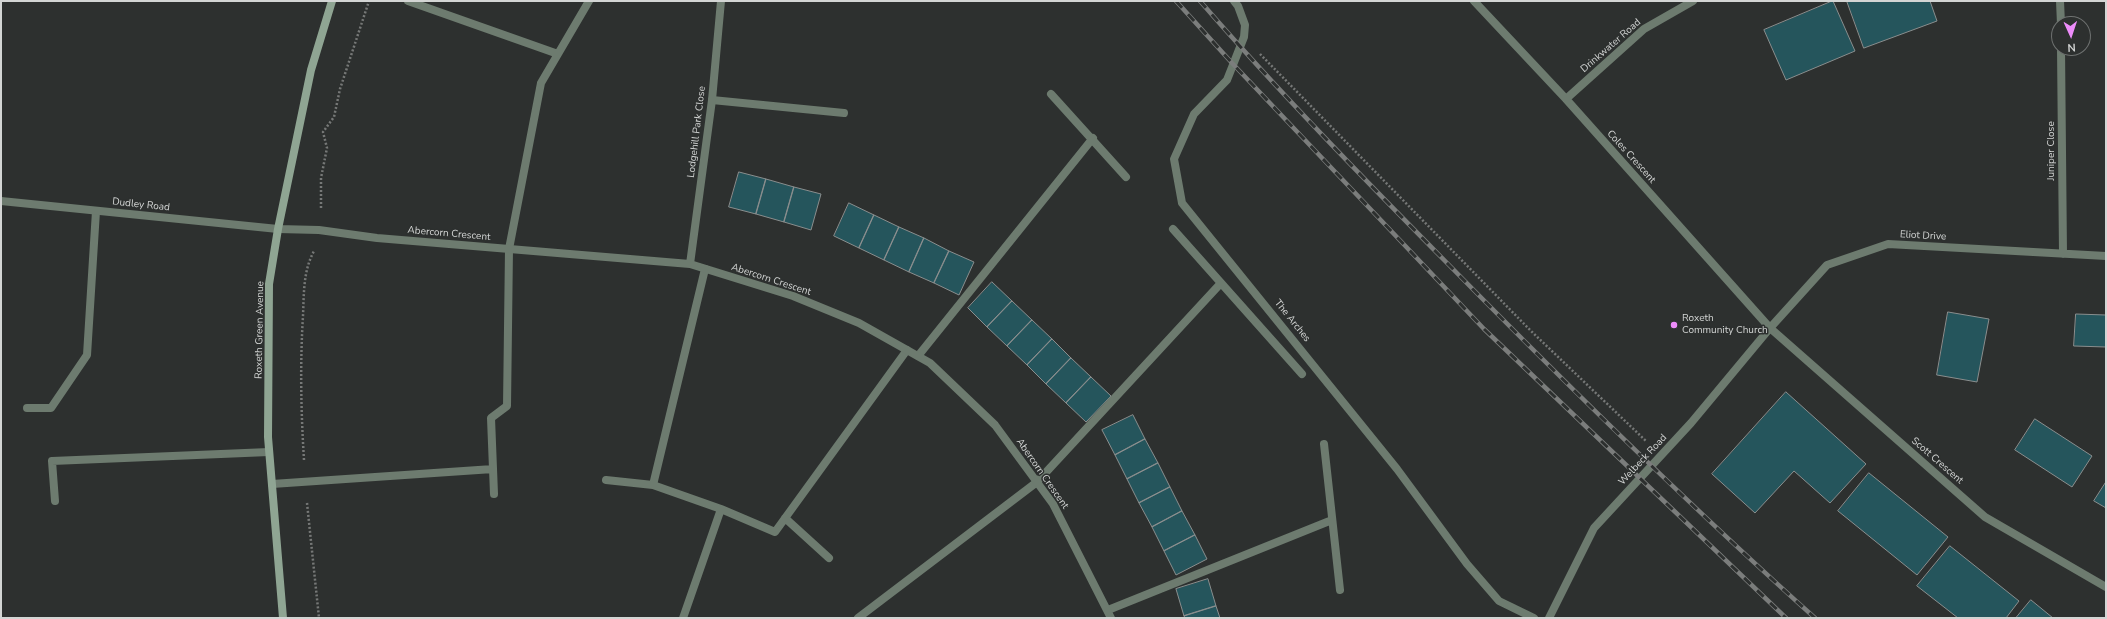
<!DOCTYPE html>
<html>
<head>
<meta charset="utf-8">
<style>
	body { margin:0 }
	#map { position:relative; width:2107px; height:619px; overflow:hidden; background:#2d302f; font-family:"Nunito Sans",sans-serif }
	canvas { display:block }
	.frame { position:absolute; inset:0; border:2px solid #d3d5d4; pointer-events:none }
	.north { position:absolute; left:2051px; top:16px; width:40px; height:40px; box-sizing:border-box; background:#2d302f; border:1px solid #6f7271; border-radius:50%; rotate:177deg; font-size:11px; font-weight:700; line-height:16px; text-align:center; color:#d3d5d4 }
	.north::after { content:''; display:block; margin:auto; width:14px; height:18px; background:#ed8cfa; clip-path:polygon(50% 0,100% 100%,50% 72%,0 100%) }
</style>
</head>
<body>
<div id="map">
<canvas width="2107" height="619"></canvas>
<div class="frame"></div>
<div class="north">N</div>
</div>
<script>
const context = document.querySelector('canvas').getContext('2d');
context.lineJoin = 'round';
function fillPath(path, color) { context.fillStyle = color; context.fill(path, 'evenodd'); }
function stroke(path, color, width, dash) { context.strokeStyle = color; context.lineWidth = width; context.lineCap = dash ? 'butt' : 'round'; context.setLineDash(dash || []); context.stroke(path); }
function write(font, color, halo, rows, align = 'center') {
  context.font = font + ' "Nunito Sans",sans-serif'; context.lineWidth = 3; context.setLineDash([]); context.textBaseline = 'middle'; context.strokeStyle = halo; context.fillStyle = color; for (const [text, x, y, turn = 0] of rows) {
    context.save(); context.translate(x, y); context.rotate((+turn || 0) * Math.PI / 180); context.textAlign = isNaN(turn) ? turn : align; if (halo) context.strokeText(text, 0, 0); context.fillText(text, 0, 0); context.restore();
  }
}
const building = new Path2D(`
	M1833,1L1855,51L1786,80L1764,30Z
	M1847,1H1930L1937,21L1864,48Z
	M739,172L766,179L756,214L729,207Z
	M766,179L794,187L784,222L756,214Z
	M794,187L821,194L811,230L784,222Z
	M849,203L874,215L859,248L834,236Z
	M874,215L899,227L884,260L859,248Z
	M899,227L924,238L909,272L884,260Z
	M924,238L949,251L934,283L909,272Z
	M949,251L974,262L959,295L934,283Z
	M992,282L1012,301L987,327L968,308Z
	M1012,301L1032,320L1007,346L987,327Z
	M1948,312L1989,319L1977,382L1937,375Z
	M2076,314L2106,315V347L2074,346Z
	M1032,320L1052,339L1027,365L1007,346Z
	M1052,339L1071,358L1046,384L1027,365Z
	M1071,358L1091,377L1066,403L1046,384Z
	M1091,377L1111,396L1086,422L1066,403Z
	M1786,392L1866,464L1830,503L1794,471L1755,513L1712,474Z
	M1133,415L1145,439L1115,455L1102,430Z
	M2035,419L2092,456L2072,487L2015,450Z
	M1145,439L1158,463L1127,479L1115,455Z
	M1158,463L1170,487L1139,503L1127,479Z
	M1869,473L1948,537L1917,575L1838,511Z
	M2106,482V508L2094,501Z
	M1170,487L1182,511L1152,527L1139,503Z
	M1182,511L1195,535L1164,551L1152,527Z
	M1195,535L1207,559L1176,575L1164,551Z
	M1950,546L2019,601L2006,618H1958L1917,586Z
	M1208,579L1216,606L1184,616L1176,589Z
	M2031,600L2053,618H2016Z
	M1216,606L1220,618H1185L1184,616Z`);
const path = new Path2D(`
	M1260,54L1531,331L1646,441
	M321,208V178L327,148L323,132L334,117L340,89L369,1
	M304,460C301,412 300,364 303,316C304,294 303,271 314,251
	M307,503L319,618`);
const lane = new Path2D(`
	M408,1L558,54
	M1234,1L1238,6L1245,25L1244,37L1227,80L1194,114L1174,159L1182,203L1397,469L1467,564L1499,601L1534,618
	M1051,94L1126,177
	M712,100L844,113
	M1173,229L1302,374
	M918,356L1093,138
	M27,408H51L87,355L96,211
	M1324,444L1340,590
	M606,480L653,485L721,509L775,532L907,350
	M272,484L493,469
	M653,485L705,269
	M494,494L491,418L507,406L509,249L541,83L589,1
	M55,501L52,461L269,452
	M785,518L829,558
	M1108,610L1332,520
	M683,618L721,509
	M858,618L1037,482L1221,283`);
const street = new Path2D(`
	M1474,1L1566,99L1770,328L1985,517L2106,587
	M2060,1L2061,24
	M2061,48L2063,254
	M1566,99L1644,29L1693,1
	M1,201L278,229L319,230L377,238L690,264L793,296L859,323L930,363L995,425L1053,504L1111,618
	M690,264L712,100L721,1
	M1549,618L1594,528L1691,423L1770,328L1827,265L1888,244L2106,256`);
const secondary = new Path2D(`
	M283,618L268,437L269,284L278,229L311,70L332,1`);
const rail = new Path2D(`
	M1176,1L1232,63L1484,329L1786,618
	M1200,1C1279,92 1364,179 1449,265C1568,386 1689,505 1815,618`);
const markers = [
	[1674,325,4,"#ed8cfa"]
];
const streetNames = [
	["Drinkwater Road",1611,46,-41],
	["Lodgehill Park Close",697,132,-83],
	["Juniper Close",2052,151,-90],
	["Coles Crescent",1631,157,48],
	["Dudley Road",141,205,6],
	["Abercorn Crescent",449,234,5],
	["Eliot Drive",1923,236,3],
	["Abercorn Crescent",771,280,18],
	["The Arches",1292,321,51],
	["Roxeth Green Avenue",260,330,-89],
	["Welbeck Road",1643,460,-47],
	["Scott Crescent",1937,461,41],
	["Abercorn Crescent",1042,474,55]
];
const poiNames = [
	["Roxeth",1682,319],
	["Community Church",1682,331]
];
fillPath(building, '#25555c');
stroke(building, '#8a8e8e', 1);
stroke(path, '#767877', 2.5, [2, 2]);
stroke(lane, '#6d7b6f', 8);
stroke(street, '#6d7b6f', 8);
stroke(secondary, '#8fa593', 8);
stroke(rail, '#7b7d7c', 4.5);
stroke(rail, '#2d302f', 3, [9]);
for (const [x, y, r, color] of markers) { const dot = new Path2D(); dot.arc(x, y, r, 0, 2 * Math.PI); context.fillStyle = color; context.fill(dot); stroke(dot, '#2d302f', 1.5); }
write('10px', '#d3d5d4', '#2d302f', streetNames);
write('10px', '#d3d5d4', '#2d302f', poiNames, 'left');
</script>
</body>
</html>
